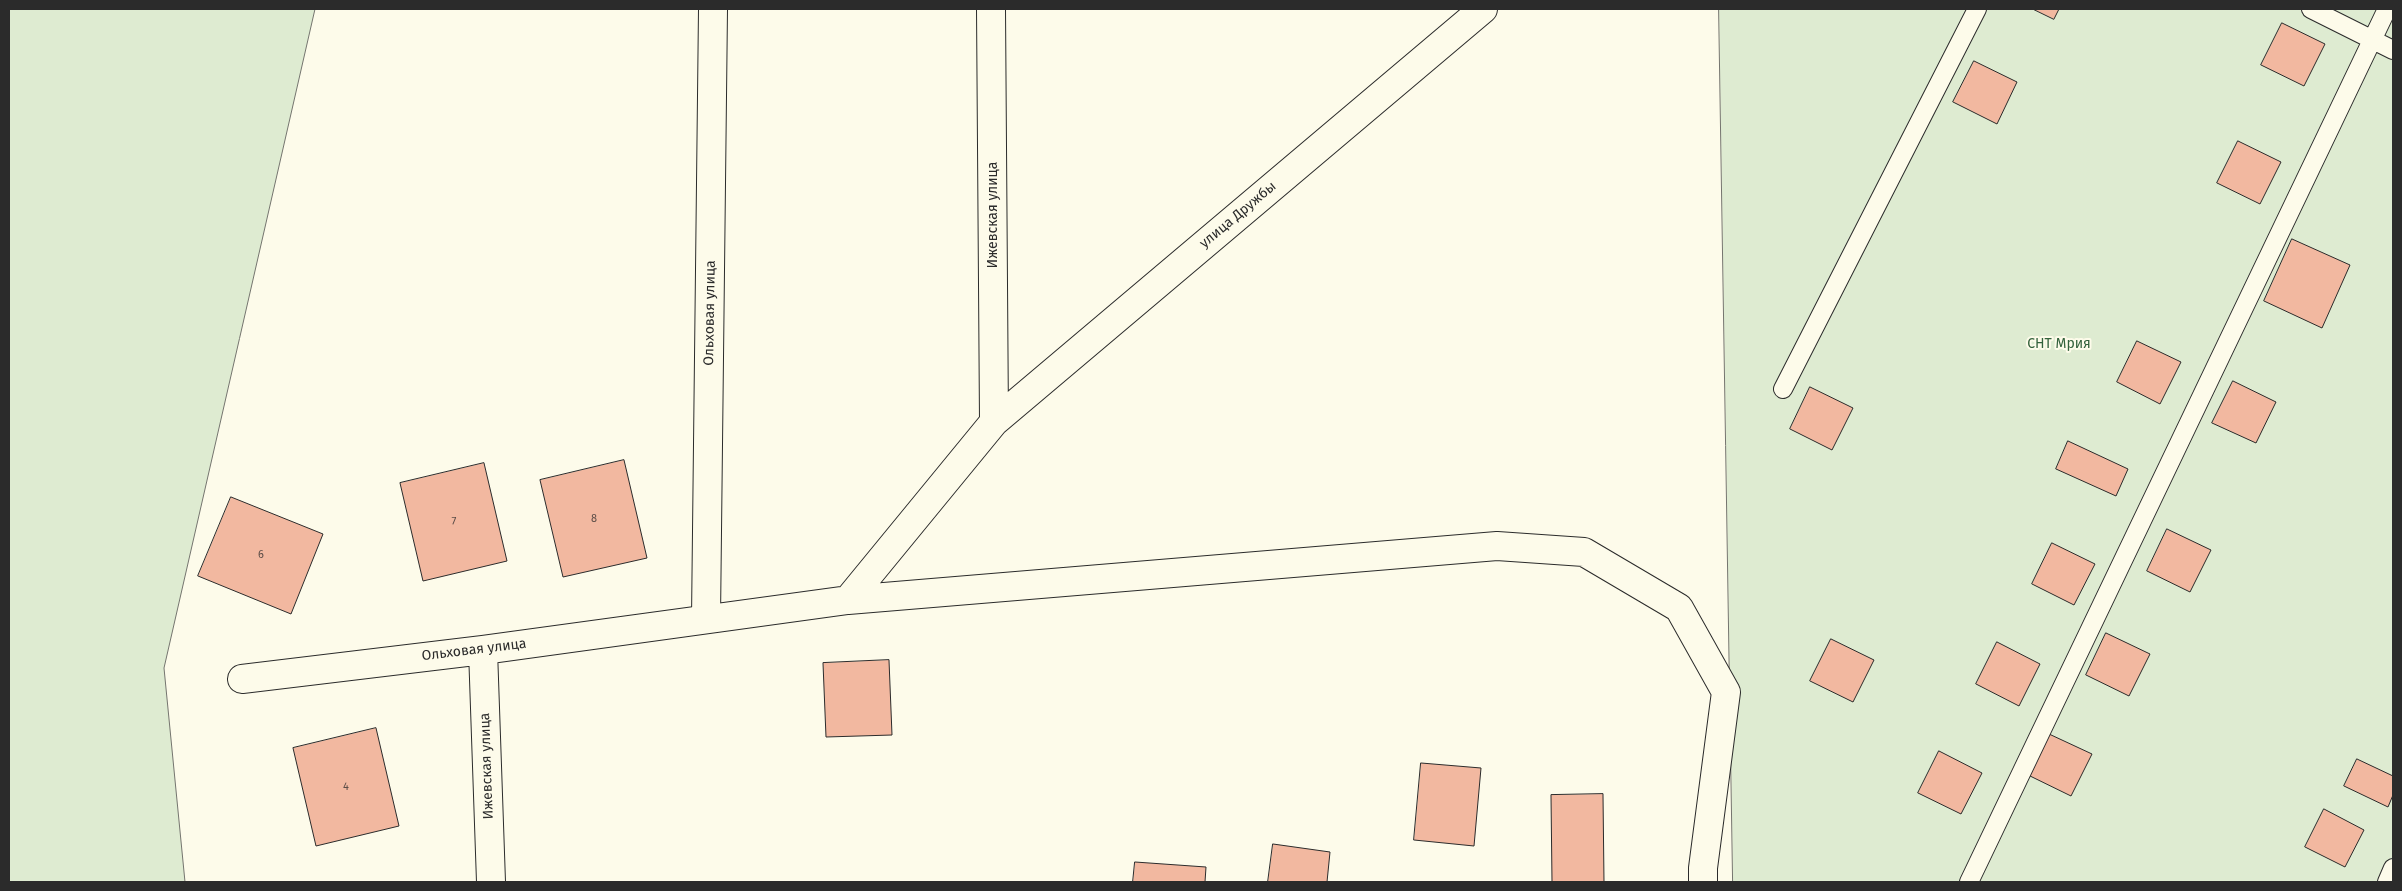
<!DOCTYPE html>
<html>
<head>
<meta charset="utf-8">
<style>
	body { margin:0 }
	#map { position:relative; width:2402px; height:891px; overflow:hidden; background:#fdfbea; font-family:"Fira Sans",sans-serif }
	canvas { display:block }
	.frame { position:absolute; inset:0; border:10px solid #2b2b2b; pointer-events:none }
</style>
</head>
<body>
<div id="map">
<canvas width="2402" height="891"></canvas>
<div class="frame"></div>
</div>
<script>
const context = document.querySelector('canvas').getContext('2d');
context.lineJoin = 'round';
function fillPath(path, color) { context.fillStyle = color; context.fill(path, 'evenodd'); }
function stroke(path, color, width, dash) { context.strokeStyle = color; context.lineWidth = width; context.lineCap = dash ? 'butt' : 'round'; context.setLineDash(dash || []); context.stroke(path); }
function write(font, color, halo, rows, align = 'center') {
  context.font = font + ' "Fira Sans",sans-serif'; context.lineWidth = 4; context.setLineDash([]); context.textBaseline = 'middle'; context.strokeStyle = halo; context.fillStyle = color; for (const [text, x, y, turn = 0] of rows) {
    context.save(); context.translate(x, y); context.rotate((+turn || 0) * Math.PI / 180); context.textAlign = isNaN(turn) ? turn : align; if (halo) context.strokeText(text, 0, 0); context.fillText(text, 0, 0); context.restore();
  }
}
const green = new Path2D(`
	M9,9H315L164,668L185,882H9Z
	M1719,9H2393V882H1733Z`);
const building = new Path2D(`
	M2033,9H2059L2054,19Z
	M2282,23L2325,44L2304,86L2261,65Z
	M1974,61L2017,82L1997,124L1953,102Z
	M2238,141L2281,162L2260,204L2217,183Z
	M2292,239L2350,265L2322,328L2264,301Z
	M2137,341L2181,362L2160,404L2117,382Z
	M2233,381L2276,402L2256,443L2212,423Z
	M1810,387L1853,408L1832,450L1790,429Z
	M2068,441L2128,469L2116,496L2056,469Z
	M624,460L647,558L563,577L540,480Z
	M484,463L507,561L423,581L400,483Z
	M231,497L323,534L291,614L198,576Z
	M2167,529L2211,550L2190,592L2147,571Z
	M2052,543L2095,564L2074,605L2032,584Z
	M2106,633L2150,654L2129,696L2086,675Z
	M1831,639L1874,660L1853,702L1810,681Z
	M1997,642L2040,664L2019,706L1976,684Z
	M889,660L892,735L826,737L823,663Z
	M376,728L399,826L316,846L293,748Z
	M2049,734L2092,754L2071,796L2028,775Z
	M1939,751L1982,773L1961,814L1918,793Z
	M2357,759L2393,776V795L2388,807L2344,786Z
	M1421,763L1481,768L1474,846L1414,840Z
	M1603,794L1604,882H1552L1551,795Z
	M2324,809L2364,830L2345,867L2305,847Z
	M1273,844L1330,852L1327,882H1268Z
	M1135,862L1206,867L1205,882H1133Z`);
const service = new Path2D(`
	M2311,9L2393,50
	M1783,389L1977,9
	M1969,882L2387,9
	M2387,882L2393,868`);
const minor = new Path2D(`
	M991,9L994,422
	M848,600L1497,546L1584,552L1679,608L1726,692L1703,868V882
	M706,618L713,9
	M483,650L491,882
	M242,679L483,650L848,600L994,422L1483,9`);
const numberNames = [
	["8",594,519],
	["7",454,522],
	["6",261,555],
	["4",346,787]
];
const streetNames = [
	["Ижевская улица",993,215,-90],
	["улица Дружбы",1238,215,-40],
	["Ольховая улица",710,313,-89],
	["Ольховая улица",474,650,-7],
	["Ижевская улица",487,766,-92]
];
const parkNames = [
	["СНТ Мрия",2059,344]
];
fillPath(green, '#deebd1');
stroke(green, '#74746e', 1);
fillPath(building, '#f2b8a0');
stroke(building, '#2b2b2b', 1);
stroke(service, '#2b2b2b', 20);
stroke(minor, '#2b2b2b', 30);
stroke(service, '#fdfbea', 18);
stroke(minor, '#fdfbea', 28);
write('11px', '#5d4e48', null, numberNames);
write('14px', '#2b2b2b', '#fdfbea', streetNames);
write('14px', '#34623c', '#fdfbea', parkNames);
</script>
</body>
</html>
